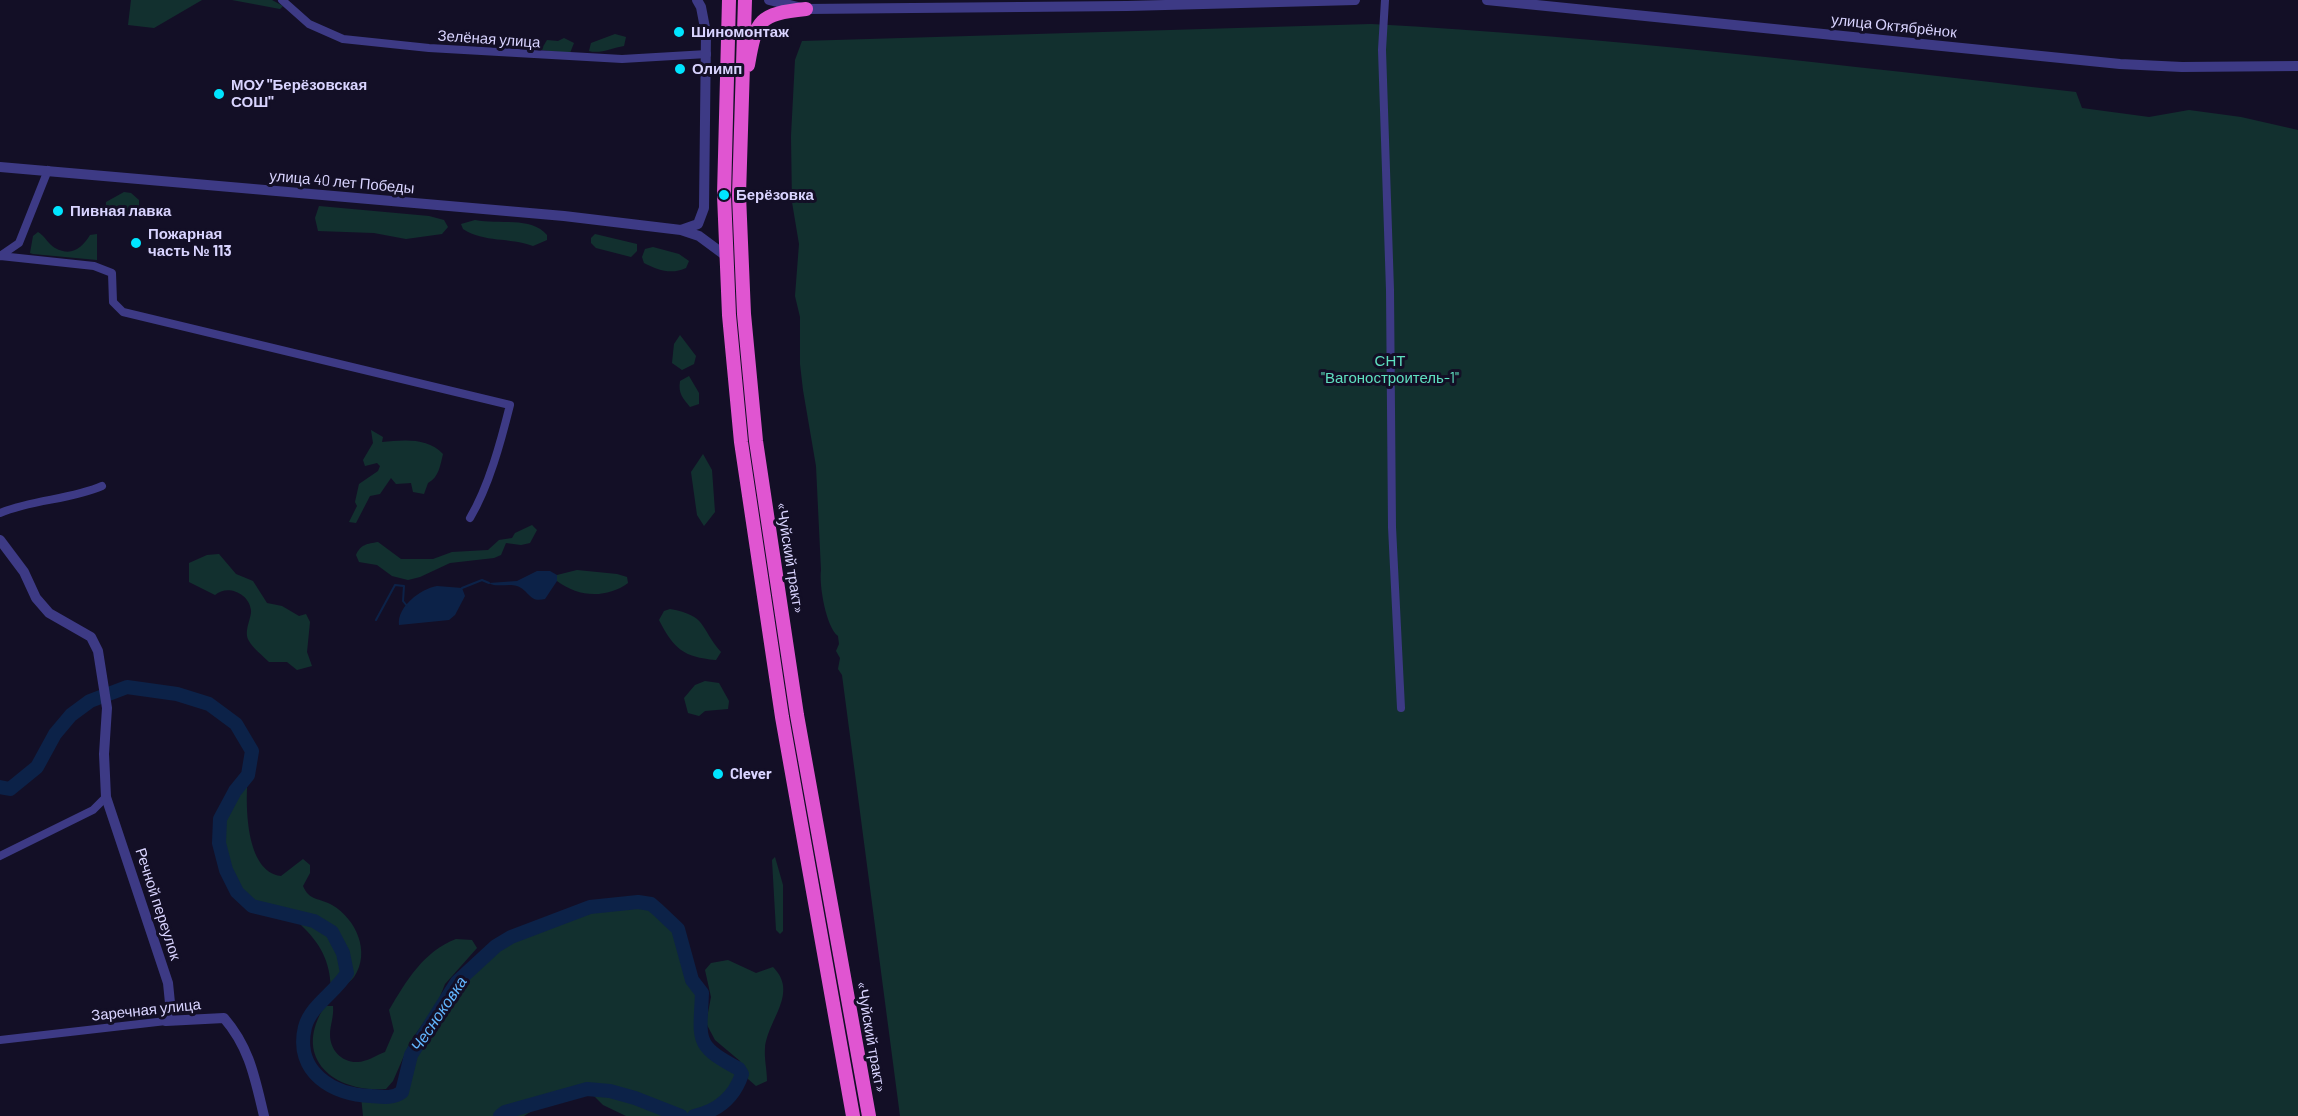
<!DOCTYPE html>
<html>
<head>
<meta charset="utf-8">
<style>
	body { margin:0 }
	canvas { display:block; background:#130f26 }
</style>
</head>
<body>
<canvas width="2298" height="1116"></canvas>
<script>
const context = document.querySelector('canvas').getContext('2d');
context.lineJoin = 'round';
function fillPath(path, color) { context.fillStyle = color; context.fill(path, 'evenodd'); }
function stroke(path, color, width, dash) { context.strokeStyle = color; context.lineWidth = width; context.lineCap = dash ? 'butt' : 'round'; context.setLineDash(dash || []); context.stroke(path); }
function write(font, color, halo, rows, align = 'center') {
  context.font = font + ' Barlow,sans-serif'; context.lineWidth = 6; context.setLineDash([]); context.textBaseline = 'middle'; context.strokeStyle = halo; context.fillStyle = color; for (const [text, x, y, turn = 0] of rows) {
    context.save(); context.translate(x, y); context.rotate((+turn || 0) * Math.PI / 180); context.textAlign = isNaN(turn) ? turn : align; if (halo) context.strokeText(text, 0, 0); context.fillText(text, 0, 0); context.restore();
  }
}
const green = new Path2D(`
	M131,0H202L154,28L128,25Z
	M232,0H272L283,6L280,9Z
	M1371,24C1607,37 1841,65 2076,92L2082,108L2149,117L2189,110L2241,117L2298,130V1116H900L842,675L838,669L840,658L836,651L839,644L838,636C826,627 819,585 821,570L816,466L803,390L800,364V317L795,296L799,244L792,202L791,136L795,60L802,41Z
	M444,30L469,34L471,40L465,42L440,39V32Z
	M615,34L626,37L624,46C612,48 600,54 589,51L591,43Z
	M564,38L574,43L570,53L541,50L547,40L558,41Z
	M124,192L131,193L139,200V206C128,217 117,216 106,208V202Z
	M319,206L429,216L444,220L448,227L442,234L406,239L374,233L318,231L315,218Z
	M475,220C498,225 531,216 547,235V240L533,246C509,237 485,243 463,229L461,224Z
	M38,232C45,236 49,245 55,248C72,257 82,248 90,235L97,234V260L33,254L30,253L33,236Z
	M595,234L637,244V251L631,257L596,248L591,243V238Z
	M653,247L679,254L689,261L686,268C671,275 658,270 644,263L642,257L645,249Z
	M680,335L696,356L694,364L682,370L672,363L674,344Z
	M689,376L699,393V404L690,407C683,398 678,394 680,381Z
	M371,430L383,437L382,442C403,440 427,437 443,454C440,466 439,477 428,483L424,494L413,492L411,483L396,484L391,478L380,494L370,496L356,523L349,522L357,506L355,502L359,484L378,471L380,466L377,463L365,466L363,460L373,443Z
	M703,454L712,470L715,512L704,526L697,515L691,472Z
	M532,525L537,530L530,543L521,545L506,543L501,555L494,558L450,563L420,577L408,580L392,576L377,565L359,562L356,555C361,544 367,544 378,542L401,559H433L452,552L488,550L499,540L512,538L515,533Z
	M219,554L236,574L253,581L267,603L282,606L299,616L306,614L310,622L307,652L312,666L297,670L287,662H269C263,656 253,648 249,641C243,631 252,618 251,610C249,593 227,584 215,595L189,582V563L207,555Z
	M577,570L617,574L627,577L628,583C606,599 578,597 557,581V575Z
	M670,609C708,616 699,627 721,652L716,660C683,657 674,649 659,620L664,611Z
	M705,681L719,683L729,701L728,709L705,711L699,716L688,713L684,698L695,685Z
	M248,775C245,803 245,872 281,876L303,859L310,865V873L303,886C309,901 320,898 332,905C356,919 371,952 354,977C349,984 338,989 331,993C331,965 323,947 304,928C300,924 295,918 290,915C279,908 262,912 251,905C230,891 212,841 221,817C227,801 237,788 248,775Z
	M775,857L783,885V931L780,934L776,930L772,860Z
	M638,902C686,910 679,962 702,993C700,1041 694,1045 739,1069L742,1074L737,1090L708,1116H626L603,1105L587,1089L546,1102L524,1116H363L361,1096L390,1098L402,1092L411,1055L457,982L496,946L511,937L590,907Z
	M456,939L472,940L477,948L445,984L437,1004L410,1042L393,1081L386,1089C334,1093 291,1058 325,1006H333C334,1017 330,1025 330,1035C330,1050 342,1063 358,1062C366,1062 377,1055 385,1052L394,1031L389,1010C407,980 423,952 456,939Z
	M728,960L756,973L773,967C799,993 768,1019 765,1048C764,1058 767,1070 767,1081L756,1086L748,1079L740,1061L715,1040L706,1023L711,997L705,970L711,963Z`);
const water = new Path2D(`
	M537,571H550L557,575V581L545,599C529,603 530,591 517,586C508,583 497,588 489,583L517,581Z
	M437,586L462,588L465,596L455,615L449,620L399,625C397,607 420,589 437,586Z`);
const stream = new Path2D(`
	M462,588L482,580L489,583
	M376,620L395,585L404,586L403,601L407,606`);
const river = new Path2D(`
	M0,787L10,789L37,767L55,734L71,715L90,701L127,687L177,694L209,704L236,724L252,751L248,775L235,791L220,819L219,843L226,870L237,892L252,906L314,921L332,932L343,953L347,973C336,992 311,1005 305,1027C294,1072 333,1095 371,1096C382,1097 393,1099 402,1092L411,1055L457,982L496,946L511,937L590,907L638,902L651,904L658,910L678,929L692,980L702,993C700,1041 694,1045 739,1069L742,1074C734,1098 718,1111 694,1116
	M500,1116L505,1112L587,1089L610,1091L635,1098L681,1116`);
const minor = new Path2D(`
	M282,0L309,24L343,39L429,48L622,59L707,54
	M1385,0L1382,50L1390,290L1392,527L1401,708
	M0,256L94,266L112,273L113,302L123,312L510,405C501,441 489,486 470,518
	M0,256L19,243L48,170
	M0,513C33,499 70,500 102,486
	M0,856L93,810L106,797
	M0,1040L166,1021`);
const tertiary = new Path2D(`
	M769,0L806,9L1127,6L1355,0
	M1487,0L2120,64L2182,67L2298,66
	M0,167L564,216L681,230L699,236L726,256
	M681,230L698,224L704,208L706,33L701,7L697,0
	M0,540L24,572L36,598L49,613L91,637L98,651L107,708L104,754L106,797L168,983L170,1003L166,1021L224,1018C250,1048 255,1079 264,1116`);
const trunk = new Path2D(`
	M729,0L724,195L729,315L741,442L782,717L853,1116
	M745,0L739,195L744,314L756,441L797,715L869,1116
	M748,65C756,19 759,14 806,9`);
const markers = [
	[679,32,6,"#00e5ff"],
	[680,69,6,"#00e5ff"],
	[219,94,6,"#00e5ff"],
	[724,195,6,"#00e5ff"],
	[58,211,6,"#00e5ff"],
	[136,243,6,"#00e5ff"],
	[718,774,6,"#00e5ff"]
];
const streetNames = [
	["улица Октябрёнок",1894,26,6],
	["Зелёная улица",489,39,4],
	["улица 40 лет Победы",342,182,5],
	["«Чуйский тракт»",790,558,81],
	["Речной переулок",158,904,72],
	["Заречная улица",146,1010,-6],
	["«Чуйский тракт»",871,1037,80]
];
const poiNames = [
	["Шиномонтаж",691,32],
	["Олимп",692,69],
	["МОУ \"Берёзовская",231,85],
	["СОШ\"",231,102],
	["Берёзовка",736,195],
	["Пивная лавка",70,211],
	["Пожарная",148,234],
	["часть № 113",148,251],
	["Clever",730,774]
];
const parkNames = [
	["СНТ",1390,361],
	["\"Вагоностроитель-1\"",1390,378]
];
const waterNames = [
	["Чесноковка",439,1014,-56]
];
fillPath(green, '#12302f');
fillPath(water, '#0c2248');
stroke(stream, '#0c2248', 2);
stroke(river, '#0c2248', 14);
stroke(minor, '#3d3a85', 8);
stroke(tertiary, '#3d3a85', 10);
stroke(trunk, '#e055d1', 14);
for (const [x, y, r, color] of markers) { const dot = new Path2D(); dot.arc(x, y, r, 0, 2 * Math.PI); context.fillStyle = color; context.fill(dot); stroke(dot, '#130f26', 2); }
write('15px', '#d9d4ff', '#130f26', streetNames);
write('bold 15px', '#d9d4ff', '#130f26', poiNames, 'left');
write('15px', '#5fe0c0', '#130f26', parkNames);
write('italic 16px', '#62b6ff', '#130f26', waterNames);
</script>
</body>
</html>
